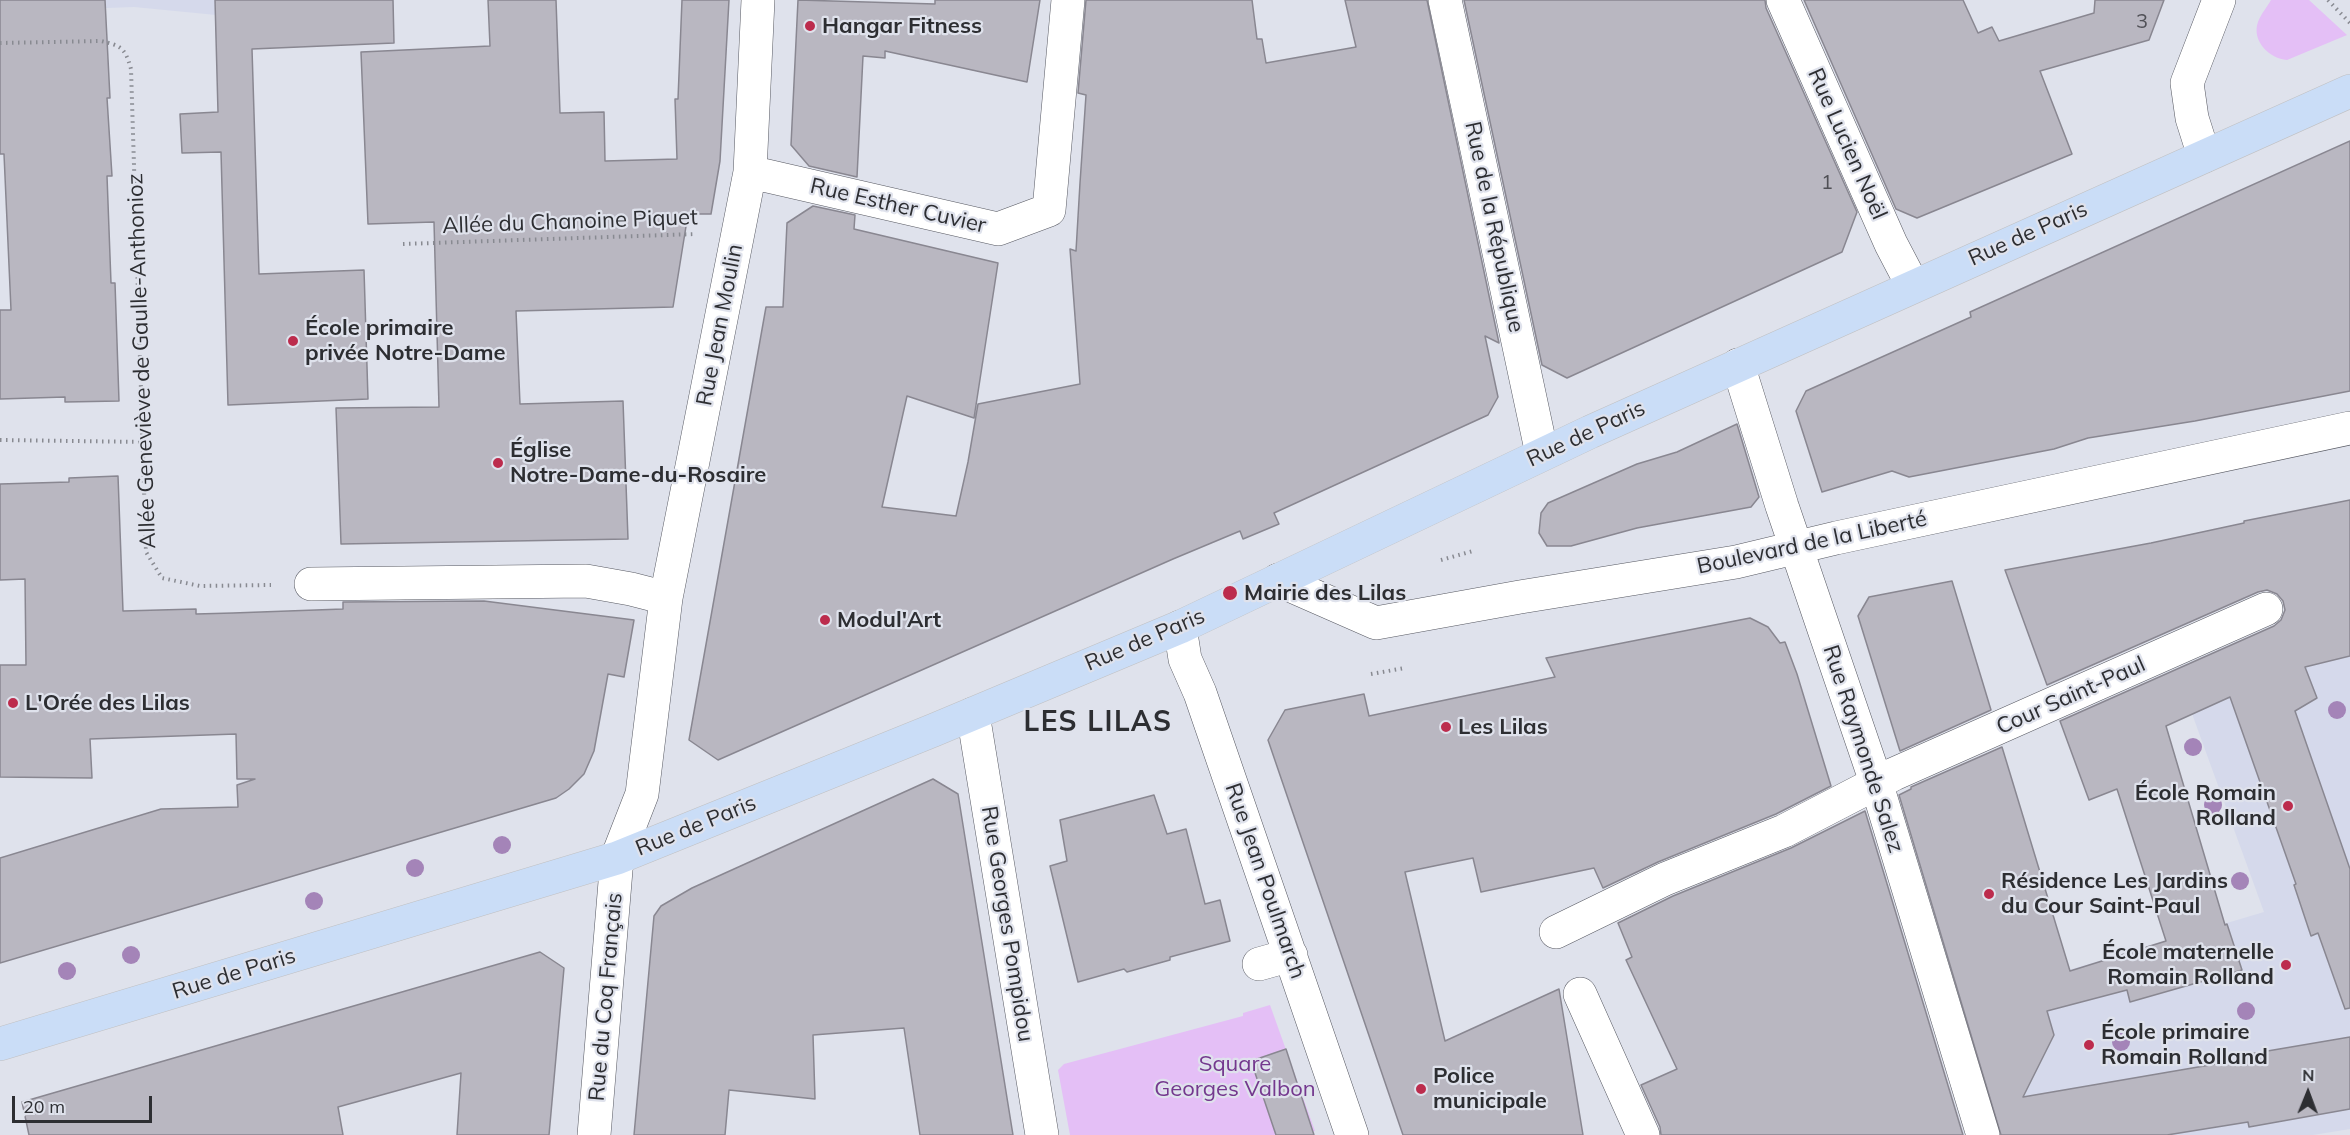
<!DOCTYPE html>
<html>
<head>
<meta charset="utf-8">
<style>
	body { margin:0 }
	#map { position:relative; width:2350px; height:1135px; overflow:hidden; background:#dfe2ec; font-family:Mulish,sans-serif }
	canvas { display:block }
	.north { position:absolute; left:2278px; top:1063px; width:60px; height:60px; -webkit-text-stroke:4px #dfe2ec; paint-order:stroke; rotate:1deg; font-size:16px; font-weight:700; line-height:24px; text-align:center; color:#2d2e32 }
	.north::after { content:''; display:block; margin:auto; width:21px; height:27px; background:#2d2e32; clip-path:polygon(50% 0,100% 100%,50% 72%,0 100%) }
	.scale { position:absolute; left:12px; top:1096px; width:140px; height:27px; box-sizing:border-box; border:3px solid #2d2e32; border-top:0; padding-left:8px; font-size:18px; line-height:21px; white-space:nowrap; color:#2d2e32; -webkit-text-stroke:4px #dfe2ec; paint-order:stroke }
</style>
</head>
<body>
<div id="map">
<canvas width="2350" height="1135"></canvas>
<div class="north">N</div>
<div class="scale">20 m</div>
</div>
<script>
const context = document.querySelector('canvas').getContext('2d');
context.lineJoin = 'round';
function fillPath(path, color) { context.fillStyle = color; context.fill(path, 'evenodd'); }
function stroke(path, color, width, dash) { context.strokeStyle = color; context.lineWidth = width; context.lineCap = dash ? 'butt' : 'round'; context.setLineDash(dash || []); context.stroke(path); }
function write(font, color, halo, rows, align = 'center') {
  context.font = font + ' Mulish,sans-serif'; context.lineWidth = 4.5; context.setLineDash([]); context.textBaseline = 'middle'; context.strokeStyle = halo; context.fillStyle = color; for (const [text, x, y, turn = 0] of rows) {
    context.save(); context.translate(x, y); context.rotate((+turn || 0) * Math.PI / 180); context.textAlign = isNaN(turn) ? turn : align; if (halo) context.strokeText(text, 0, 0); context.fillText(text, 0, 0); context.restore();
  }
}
const built = new Path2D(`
	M0,0H215L216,15L134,7L0,12Z
	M2350,628V1129L2313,1135H2004L1964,1001L2264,912L2187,700Z`);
const green = new Path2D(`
	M2271,0H2309L2347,35L2287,60C2270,59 2251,41 2258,22C2261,14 2267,7 2271,0Z
	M1270,1005L1315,1131L1298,1135H1070L1058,1070L1064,1064L1243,1016V1013Z`);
const building = new Path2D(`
	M0,0H105L110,98H107L112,176H107L111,283H115L119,401L65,402V397L0,399V310H11L4,154H0Z
	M215,0H393L394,43L252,49L259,274L364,270L368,399L228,405L221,152L182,153L180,114L218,112Z
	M488,0H556L560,113L604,112L605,161L677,159L675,99H678L682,0H729L720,161L711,214H688L673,307L516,311L520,404L623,401L628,539L341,544L336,408L439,407L434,222L368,224L361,52L490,46Z
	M798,0L935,4V0H1040L1027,82L885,51V58L863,56L857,177L809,166L791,145Z
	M1086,0H1252L1257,39H1262L1266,63L1356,47L1345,0H1427L1499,343L1485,336L1498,397L1488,415L1274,513L1279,524L1243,539L1240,531L1173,559L718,760L689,740L766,307H783L787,223L813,206L855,215L854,229L998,263L974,418L907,396L882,507L956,516L968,462L978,404L1080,384L1070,249L1076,251L1080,183L1086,95L1078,93Z
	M1464,0H1765L1766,8L1857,212L1842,252L1567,378L1542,365Z
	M1804,0H1963L1978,33L1992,27L1999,41L2094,13L2095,0H2164L2149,40L2040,71L2072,154L1917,218L1896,209Z
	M2350,141V391L2195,421L2088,438L2054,449L1909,477L1892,471L1822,492L1796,411L1806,391L1971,317L1970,312Z
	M1737,424L1759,497L1751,507L1637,528L1571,546H1547L1539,533L1541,513L1548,503L1637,464L1677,452Z
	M118,476L123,611L196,609V614L233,613L343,609V602L484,601L634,620L624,677L608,674L594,751L584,774L569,789L556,798L0,963V858L161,809L238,807L237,785L255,779H237L236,734L90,739L92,778L0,777V665H26L25,579L0,580V484L69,482V478Z
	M2350,500V656L2305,667L2317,698L2295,711L2350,869V1008L2345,1009L2318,933L2311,936L2294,885L2296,884L2230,697L2166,726L2225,925L2227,924L2242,970L2130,1002L2127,990L2047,1011L2054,1035L2023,1097L2239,1060L2238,1056L2350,1037V1109L2249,1127L2248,1122L2167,1135H2001L1899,795L1911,789V787L2002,747L2070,971L2166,941L2117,789L2089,800L2060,721L2274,626L2281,620L2285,610L2283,601L2277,594L2267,590L2258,592L2047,685L2005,570L2151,543L2244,523V521Z
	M1952,581L1991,710L1900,751L1858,616L1869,597Z
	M1750,618L1768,627L1780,643L1785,642L1797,674L1831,786L1776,814L1658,862L1603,888L1594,868L1481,892L1473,858L1405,872L1445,1041L1559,989L1583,1135H1403L1268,740L1285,710L1364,694L1369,716L1555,677L1546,658Z
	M933,779L958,794L1013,1135H920L904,1028L813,1035L815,1099L729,1090L725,1135H634L654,916L661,906L692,888Z
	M1154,795L1167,834L1186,829L1205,904L1220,900L1230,941L1170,957V960L1127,972L1124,969L1078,982L1050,866L1067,861L1060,820Z
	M1865,811L1963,1135H1661L1660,1127L1641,1085L1677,1069L1626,960L1632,957L1618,923L1673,896L1791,848Z
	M540,952L564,968L549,1135H457L461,1073L338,1107L343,1135H29L22,1102Z
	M1286,1049L1314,1135H1276L1251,1061Z`);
const path = new Path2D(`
	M2328,0L2350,23
	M0,43L101,41C122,46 125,48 131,69L146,552L162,578L200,586L271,585
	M403,244L696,234
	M0,440L143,442
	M1441,560L1473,551
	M1371,674L1405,668`);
const minor = new Path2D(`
	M1445,0L1542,454
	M1783,0L1891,244L1913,286
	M2204,156L2192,118L2187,83L2219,0
	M750,172L998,229L1049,210L1068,0
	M1738,365L1782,506L1876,782L1983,1135
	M1278,580L1376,623L1520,597L1736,562L1836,538L2350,428
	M311,584L586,581L631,589L666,598
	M1180,627L1185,659L1200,693L1352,1135
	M973,714L1042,1135
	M1556,932L1665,879L1784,831L1894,774L2266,609
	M1259,964L1291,955
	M1580,994L1643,1135
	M594,1135L617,858L642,794L666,598L750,172L758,0`);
const major = new Path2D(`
	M0,1044L617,858L934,730L1180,627L1590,432L2350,91`);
const trees = [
	[2337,710],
	[2193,747],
	[2213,805],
	[502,845],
	[415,868],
	[2240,881],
	[314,901],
	[131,955],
	[67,971],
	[2246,1011],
	[2121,1042]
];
const markers = [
	[810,26,6,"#bc2c4d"],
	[293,341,6,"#bc2c4d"],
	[498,463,6,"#bc2c4d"],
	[1230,593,8,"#bc2c4d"],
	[825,620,6,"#bc2c4d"],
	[13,703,6,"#bc2c4d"],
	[1446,727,6,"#bc2c4d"],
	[2288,806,6,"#bc2c4d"],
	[1989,894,6,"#bc2c4d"],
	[2286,965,6,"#bc2c4d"],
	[2089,1045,6,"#bc2c4d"],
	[1421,1089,6,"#bc2c4d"]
];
const numberNames = [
	["3",2142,22],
	["1",1827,183]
];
const poiNames = [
	["Hangar Fitness",822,26],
	["École primaire",305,328],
	["privée Notre-Dame",305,353],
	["Église",510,450],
	["Notre-Dame-du-Rosaire",510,475],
	["Mairie des Lilas",1244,593],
	["Modul'Art",837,620],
	["L'Orée des Lilas",25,703],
	["Les Lilas",1458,727],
	["École Romain",2276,793,"right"],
	["Rolland",2276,818,"right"],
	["Résidence Les Jardins",2001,881],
	["du Cour Saint-Paul",2001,906],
	["École maternelle",2274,952,"right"],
	["Romain Rolland",2274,977,"right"],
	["École primaire",2101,1032],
	["Romain Rolland",2101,1057],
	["Police",1433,1076],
	["municipale",1433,1101]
];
const streetNames = [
	["Rue Lucien Noël",1847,144,66],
	["Rue Esther Cuvier",898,206,13],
	["Allée du Chanoine Piquet",570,222,-2],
	["Rue de la République",1494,227,78],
	["Rue de Paris",2028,234,-24],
	["Rue Jean Moulin",720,325,-79],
	["Allée Geneviève de Gaulle-Anthonioz",142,361,-92],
	["Rue de Paris",1586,434,-25],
	["Boulevard de la Liberté",1812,543,-12],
	["Rue de Paris",1145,640,-23],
	["Cour Saint-Paul",2071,696,-24],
	["Rue Raymonde Salez",1863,749,72],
	["Rue de Paris",696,826,-22],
	["Rue Jean Poulmarch",1265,881,71],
	["Rue Georges Pompidou",1007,924,81],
	["Rue de Paris",234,974,-17],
	["Rue du Coq Français",606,997,-85]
];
const parkNames = [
	["Square",1235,1064],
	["Georges Valbon",1235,1089]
];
const districtNames = [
	["LES LILAS",1098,723]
];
fillPath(built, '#d5d9eb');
fillPath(green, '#e4bff6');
fillPath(building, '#b9b7c1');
stroke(building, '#898791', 1.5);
stroke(minor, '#575962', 34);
stroke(major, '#c0c0c2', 34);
stroke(path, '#888a91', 4, [1.5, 4.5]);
stroke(minor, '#fff', 33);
stroke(major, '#caddf7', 33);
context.fillStyle = '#a484b8';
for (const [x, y] of trees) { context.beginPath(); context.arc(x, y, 9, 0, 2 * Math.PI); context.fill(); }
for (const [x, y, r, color] of markers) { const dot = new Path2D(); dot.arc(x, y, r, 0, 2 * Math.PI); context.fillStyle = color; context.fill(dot); stroke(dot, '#dfe2ec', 2); }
write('20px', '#505056', null, numberNames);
write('bold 22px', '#2d2e32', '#dfe2ec', poiNames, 'left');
write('22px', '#2d2e32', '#dfe2ec', streetNames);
write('22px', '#74388e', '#dfe2ec', parkNames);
context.letterSpacing = '1.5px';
write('bold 28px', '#2d2e32', '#dfe2ec', districtNames);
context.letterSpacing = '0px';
</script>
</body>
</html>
